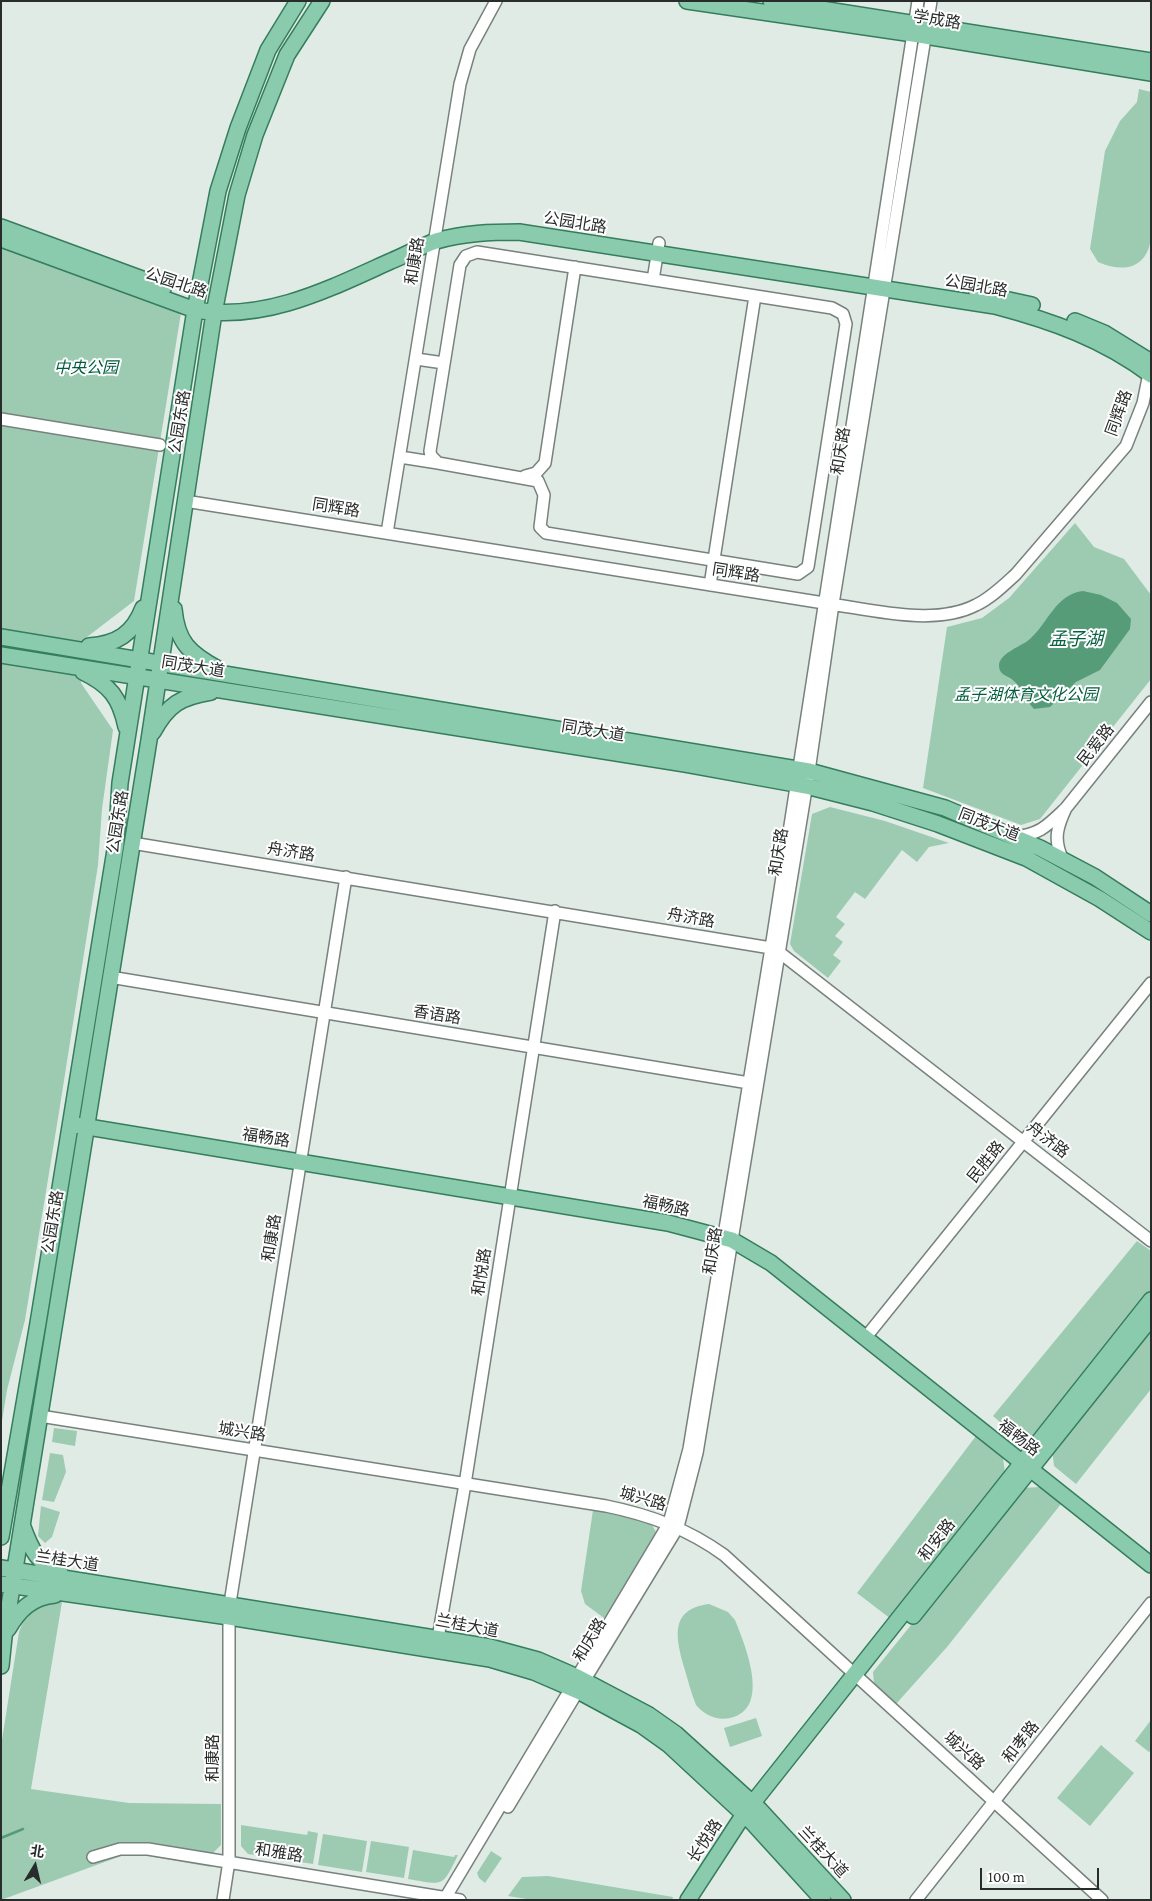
<!DOCTYPE html>
<html>
<head>
<meta charset="utf-8">
<style>
	body { margin:0 }
	#map { position:relative; width:1152px; height:1901px; overflow:hidden; background:#e0ebe5; font-family:"Crimson Pro","Noto Sans SC",serif }
	canvas { display:block }
	.frame { position:absolute; inset:0; border:2px solid #282c2a; pointer-events:none }
	.north { position:absolute; left:10px; top:1841px; width:50px; height:50px; -webkit-text-stroke:4px #fff; paint-order:stroke; rotate:9deg; font-size:14px; font-weight:700; line-height:20px; text-align:center; color:#282c2a }
	.north::after { content:''; display:block; margin:auto; width:18px; height:22px; background:#282c2a; clip-path:polygon(50% 0,100% 100%,50% 72%,0 100%) }
	.scale { position:absolute; left:980px; top:1868px; width:119px; height:22px; box-sizing:border-box; border:2px solid #282c2a; border-top:0; padding-left:6px; font-size:15px; line-height:18px; white-space:nowrap; color:#282c2a; -webkit-text-stroke:4px #fff; paint-order:stroke }
</style>
</head>
<body>
<div id="map">
<canvas width="1152" height="1901"></canvas>
<div class="frame"></div>
<div class="north">北</div>
<div class="scale">100 m</div>
</div>
<script>
const context = document.querySelector('canvas').getContext('2d');
context.lineJoin = 'round';
function fillPath(path, color) { context.fillStyle = color; context.fill(path, 'evenodd'); }
function stroke(path, color, width, dash) { context.strokeStyle = color; context.lineWidth = width; context.lineCap = dash ? 'butt' : 'round'; context.setLineDash(dash || []); context.stroke(path); }
function write(font, color, halo, rows, align = 'center') {
  context.font = font + ' "Crimson Pro","Noto Sans SC",serif'; context.lineWidth = 4; context.setLineDash([]); context.textBaseline = 'middle'; context.strokeStyle = halo; context.fillStyle = color; for (const [text, x, y, turn = 0] of rows) {
    context.save(); context.translate(x, y); context.rotate((+turn || 0) * Math.PI / 180); context.textAlign = isNaN(turn) ? turn : align; if (halo) context.strokeText(text, 0, 0); context.fillText(text, 0, 0); context.restore();
  }
}
const green = new Path2D(`
	M1139,89L1151,92V239C1146,269 1124,273 1098,262L1090,249L1105,151L1120,121L1137,102Z
	M1,245L181,313L134,601L87,637L81,683L113,730L102,809L98,865L59,1112L25,1320L7,1390L1,1427Z
	M1075,523L1094,547L1124,559L1151,595V679L1040,819L1021,825L923,788L947,627L982,618L1009,598Z
	M830,807L885,821L949,843L929,847L917,862L902,850L865,899L855,892L836,917L845,924L835,936L843,942L833,955L841,961L828,978L794,951L790,944L812,814Z
	M1137,1241L1151,1251V1293L1033,1435H1015L993,1416Z
	M1151,1325V1389L1076,1484L1054,1466L1052,1448Z
	M54,1428L77,1431L75,1446L52,1442Z
	M976,1436L1003,1458L1005,1473L891,1619L857,1593Z
	M50,1453L63,1455L66,1472L54,1502L42,1500Z
	M1040,1487L1061,1504L947,1647L896,1704L874,1683L873,1672L1022,1488Z
	M41,1506L60,1512L52,1537L45,1543L38,1536Z
	M593,1510L651,1523L657,1534L623,1591L604,1618L585,1604L581,1591Z
	M62,1602L31,1789L129,1803L221,1804V1845L213,1853L211,1867L148,1856H121L1,1900V1746L19,1632C27,1611 40,1603 62,1602Z
	M709,1604L728,1612L735,1620C745,1645 772,1709 730,1718C716,1721 705,1715 696,1705C691,1693 688,1680 684,1667C676,1638 669,1609 709,1604Z
	M756,1718L762,1736L730,1747L724,1728Z
	M1151,1720V1750L1149,1752L1135,1741Z
	M1101,1745L1134,1773L1090,1826L1057,1798Z
	M241,1825L307,1835L308,1831L318,1833L313,1864L248,1854L241,1846Z
	M323,1834L367,1841L362,1872L318,1865Z
	M371,1841L409,1847L404,1878L366,1872Z
	M413,1850L454,1857L455,1855H458C442,1888 444,1885 408,1879Z
	M491,1851L502,1858L485,1883L479,1878L477,1873Z
	M548,1876L673,1897L672,1900H533L508,1896L522,1877Z`);
const water = new Path2D(`
	M1083,591L1101,595L1117,603L1131,619L1130,629L1100,670L1076,682L1050,707L1034,709C1026,701 1023,689 1014,681C1008,675 999,676 999,665C1000,653 1022,646 1030,639C1048,623 1056,594 1083,591Z`);
const stream = new Path2D(`
	M1,1838L23,1829`);
const minor = new Path2D(`
	M477,252L832,308L843,314L846,324L808,567L798,574L546,533L540,527L544,495L538,481L438,463L431,456L430,451L460,265L466,256Z
	M653,280L659,243
	M416,359L444,363
	M1,419L160,445
	M400,457L438,463
	M525,476L536,473L545,463L575,267
	M185,501L824,603C869,609 934,627 976,605C991,598 1004,585 1016,574L1126,446L1143,403L1150,368
	M387,533L460,84L470,49L496,1
	M710,585L755,296
	M1066,808L1151,702
	M1013,837C1040,835 1048,825 1066,808C1057,827 1053,840 1063,860
	M132,843L771,948L779,952L1151,1241
	M110,977L755,1084
	M866,1337L1151,983
	M40,1416L606,1506C650,1515 688,1529 724,1555L1102,1900
	M230,1603L346,877
	M438,1638L465,1484L555,911
	M577,1677L669,1523L689,1449L771,948L918,1
	M584,1681L678,1527L697,1453L809,771L833,604L931,1
	M508,1807L578,1691
	M93,1857L120,1849H148L460,1900
	M223,1900L229,1861V1617
	M444,1900L571,1688
	M916,1900L1151,1603`);
const major = new Path2D(`
	M687,1L913,34L1151,73
	M771,1L1151,61
	M1,227L164,287
	M1,239L195,310C265,322 329,289 391,261C406,255 421,246 436,241C464,233 491,232 519,232L995,306C1052,321 1103,339 1151,375
	M977,293L1032,305
	M1075,321L1104,333L1151,362
	M174,609C177,642 189,653 218,669
	M1,637L809,771L945,808L1040,848L1095,877L1151,914
	M89,646C117,644 133,634 143,608
	M1,655L685,764L806,786L873,803L938,824L1026,858L1100,899L1151,932
	M83,672C110,685 120,698 126,727
	M153,732C168,704 181,697 211,692
	M76,1125L668,1223L732,1240L771,1263L1151,1565
	M23,1527C31,1549 38,1564 60,1573
	M1,1537L38,1323L116,844L120,783L195,310L218,191L238,128L268,50L298,1
	M1,1568L490,1647L538,1660L577,1677L649,1715L676,1734L760,1810L843,1900
	M1,1584L229,1617L490,1659L534,1672L578,1691L641,1725L669,1745L751,1821L823,1900
	M913,1616L1151,1318
	M8,1629C19,1610 32,1597 55,1595
	M1,1666L4,1637L149,740L214,313L237,195L255,135L287,55L322,1
	M688,1900L744,1814L1151,1300`);
const streetNames = [
	["学成路",937,20,9],
	["公园北路",575,223,9],
	["和康路",415,261,-81],
	["公园北路",176,283,18],
	["公园北路",976,286,10],
	["同辉路",1119,413,-70],
	["公园东路",180,422,-81],
	["和庆路",841,451,-81],
	["同辉路",336,508,9],
	["同辉路",736,573,9],
	["同茂大道",193,667,9],
	["同茂大道",593,731,9],
	["民爱路",1096,745,-52],
	["公园东路",118,822,-81],
	["同茂大道",989,825,21],
	["舟济路",291,852,9],
	["和庆路",779,852,-81],
	["舟济路",691,918,10],
	["香语路",437,1015,9],
	["福畅路",266,1138,9],
	["舟济路",1048,1140,38],
	["民胜路",986,1162,-51],
	["福畅路",666,1206,12],
	["公园东路",53,1222,-81],
	["和康路",272,1238,-81],
	["和庆路",713,1251,-81],
	["和悦路",482,1272,-81],
	["城兴路",242,1432,9],
	["福畅路",1019,1438,38],
	["城兴路",643,1499,16],
	["和安路",937,1540,-52],
	["兰桂大道",67,1561,9],
	["兰桂大道",467,1626,11],
	["和庆路",590,1640,-59],
	["和孝路",1021,1742,-52],
	["城兴路",964,1751,42],
	["和康路",213,1758,-90],
	["长悦路",705,1841,-56],
	["兰桂大道",823,1852,47],
	["和雅路",279,1853,9]
];
const parkNames = [
	["中央公园",86,368],
	["孟子湖体育文化公园",1026,695]
];
const waterNames = [
	["孟子湖",1076,639]
];
fillPath(green, '#9ccbb1');
fillPath(water, '#569c79');
stroke(stream, '#569c79', 2.5);
stroke(minor, '#78827c', 14);
stroke(major, '#357d5d', 18);
stroke(minor, '#fff', 11);
stroke(major, '#8acbae', 15);
write('16px', '#282c2a', '#fff', streetNames);
write('italic 16px', '#005e3d', '#fff', parkNames);
write('italic 18px', '#056140', '#fff', waterNames);
</script>
</body>
</html>
